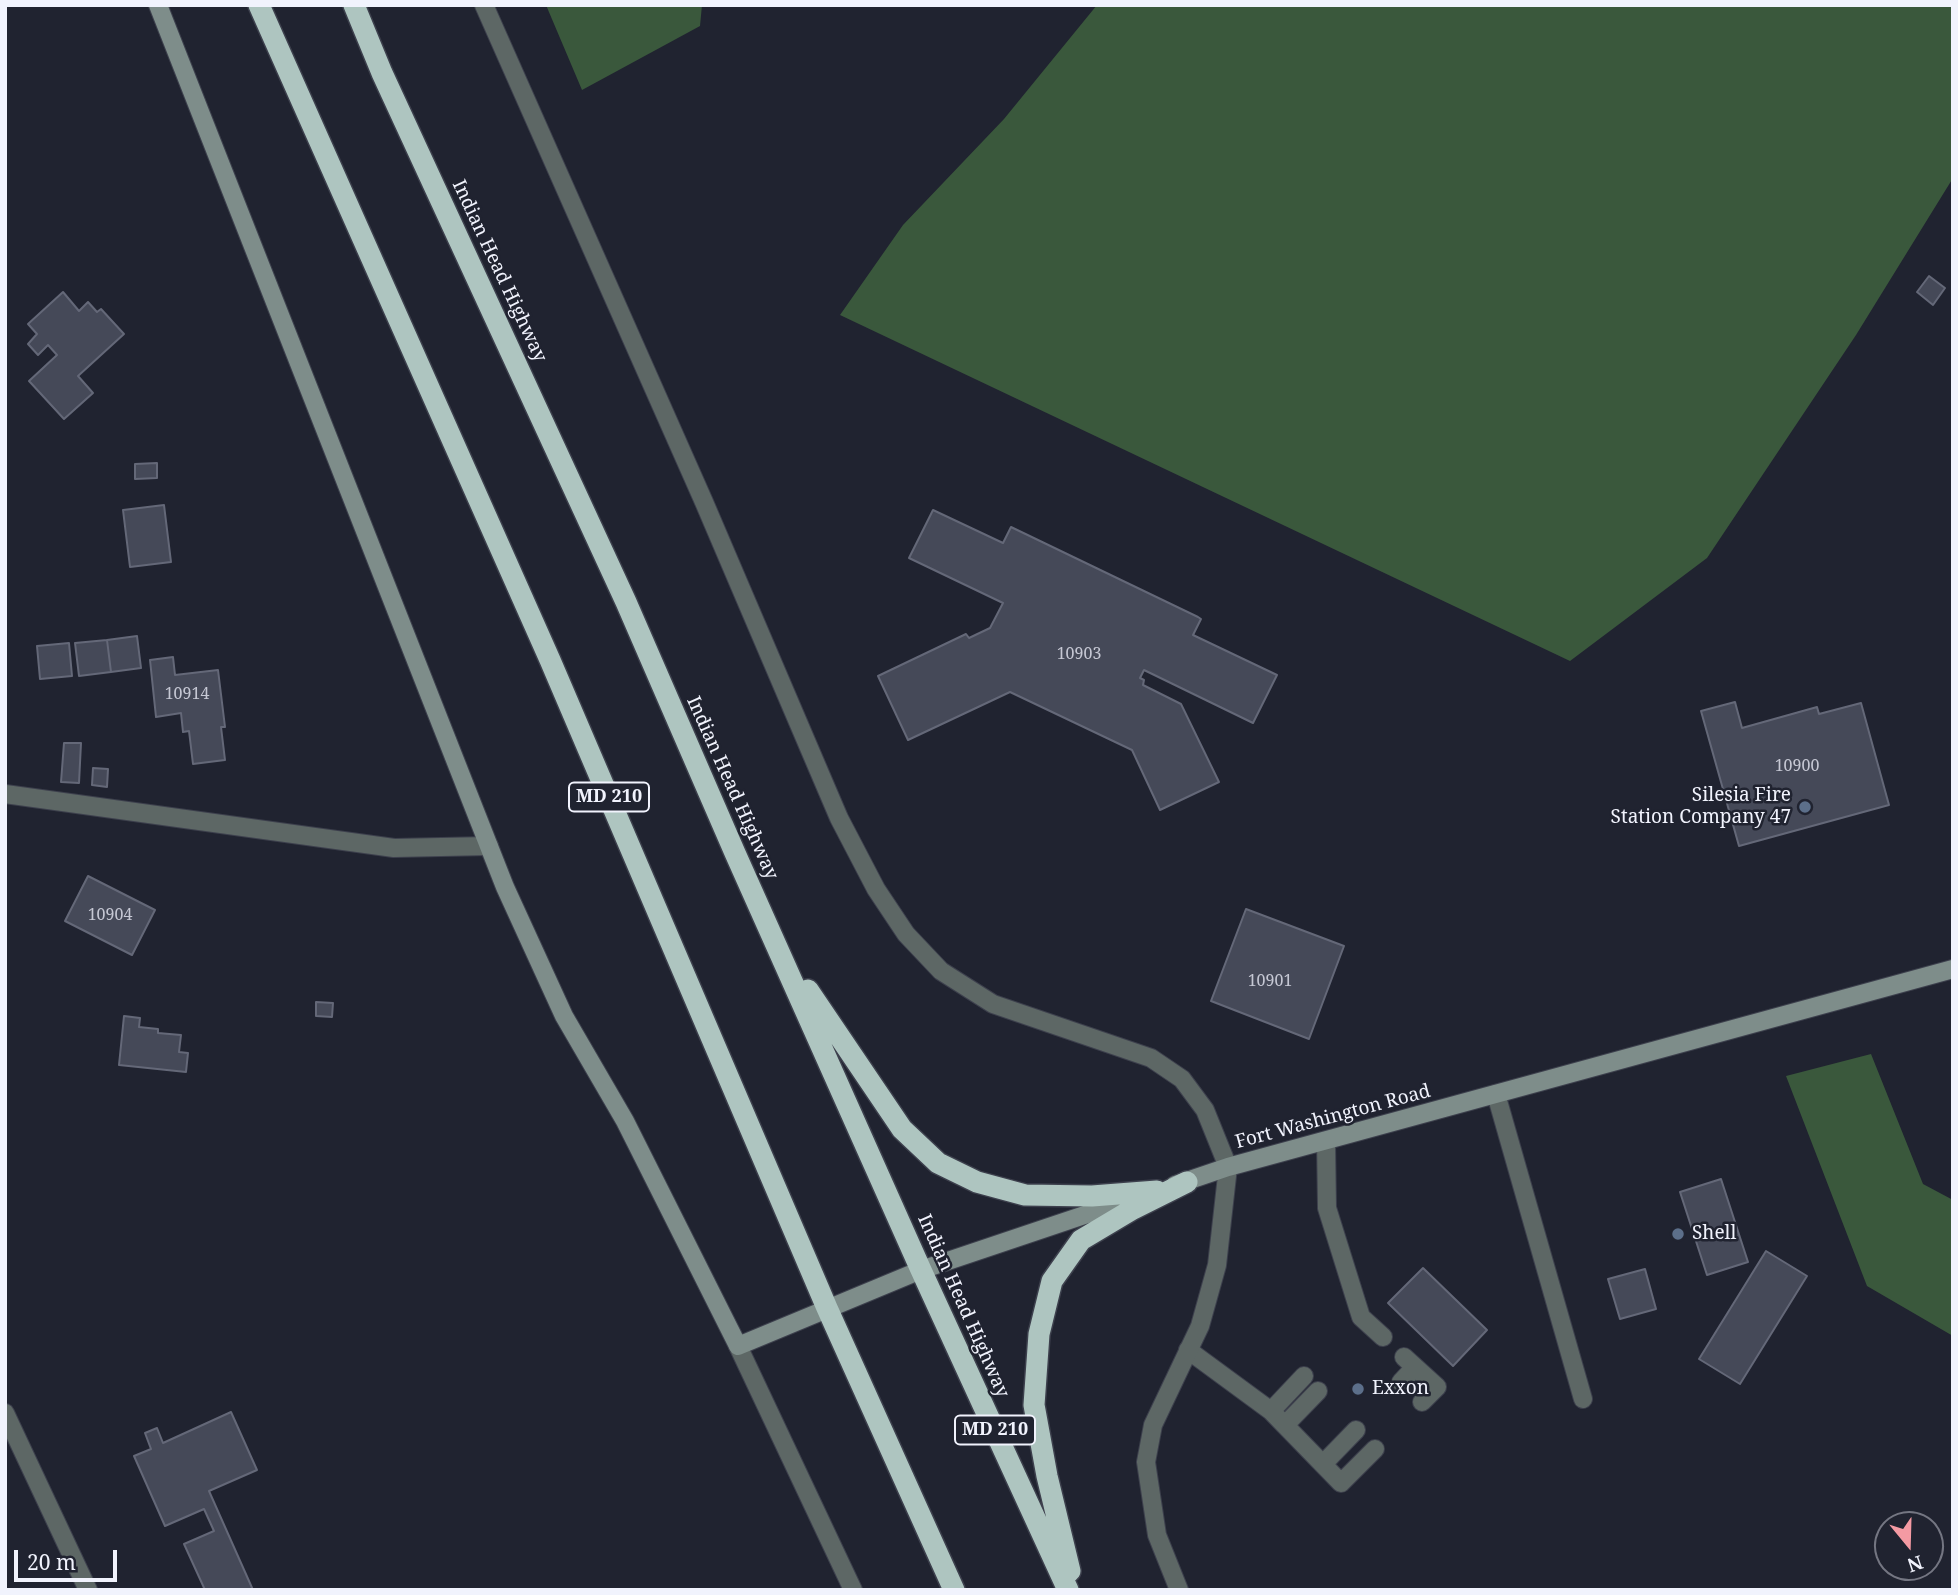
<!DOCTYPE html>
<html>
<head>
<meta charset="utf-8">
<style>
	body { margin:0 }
	#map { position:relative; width:1958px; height:1595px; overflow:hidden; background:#202330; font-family:"Noto Serif",serif }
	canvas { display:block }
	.frame { position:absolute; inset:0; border:7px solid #f1f3fd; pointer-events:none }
	.north { position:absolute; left:1874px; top:1511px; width:70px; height:70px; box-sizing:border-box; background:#202330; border:2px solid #747682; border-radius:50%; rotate:161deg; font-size:19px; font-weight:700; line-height:28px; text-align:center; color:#f1f3fd }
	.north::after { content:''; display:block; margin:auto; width:24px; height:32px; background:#f49aa3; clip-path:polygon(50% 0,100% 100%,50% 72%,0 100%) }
	.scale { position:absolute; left:14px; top:1550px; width:103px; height:32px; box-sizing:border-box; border:4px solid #f1f3fd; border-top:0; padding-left:9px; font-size:21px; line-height:24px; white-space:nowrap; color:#f1f3fd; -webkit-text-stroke:5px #202330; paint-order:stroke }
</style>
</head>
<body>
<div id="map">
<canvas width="1958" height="1595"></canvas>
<div class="frame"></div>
<div class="north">N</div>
<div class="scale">20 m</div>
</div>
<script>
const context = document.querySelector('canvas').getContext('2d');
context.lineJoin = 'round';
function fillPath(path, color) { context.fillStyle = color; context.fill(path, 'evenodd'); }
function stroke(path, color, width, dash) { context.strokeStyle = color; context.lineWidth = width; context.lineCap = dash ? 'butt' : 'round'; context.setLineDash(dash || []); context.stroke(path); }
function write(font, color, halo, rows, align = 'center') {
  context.font = font + ' "Noto Serif",serif'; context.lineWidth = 5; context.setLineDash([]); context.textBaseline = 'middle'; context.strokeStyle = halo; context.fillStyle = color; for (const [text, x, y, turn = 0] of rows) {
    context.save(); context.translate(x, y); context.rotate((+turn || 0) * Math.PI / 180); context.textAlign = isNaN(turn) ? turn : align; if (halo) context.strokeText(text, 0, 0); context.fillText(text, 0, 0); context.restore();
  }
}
const forest = new Path2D(`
	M546,5H702L700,26L582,90Z
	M1097,5H1953V178L1856,335L1707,558L1570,661L840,315L903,225L1004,119Z
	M1871,1054L1923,1184L1953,1200V1336L1867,1286L1786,1076Z`);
const building = new Path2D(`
	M1929,276L1945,288L1933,305L1917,292Z
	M63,292L79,311L88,302L97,312L101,309L124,334L78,376L93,393L64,419L29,381L57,355L48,345L38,355L28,344L37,334L28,324Z
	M157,463V478L135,479V464Z
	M164,505L171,562L130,567L123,510Z
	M933,510L1003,543L1011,527L1198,617L1201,619L1193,635L1277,675L1253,723L1144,670L1140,678L1144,680L1143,685L1181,704L1219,782L1160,810L1132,750L1010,692L908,740L878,676L966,634L969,638L990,628L1003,603L909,558Z
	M137,636L141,668L111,672L107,640Z
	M107,640L111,672L79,676L75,643Z
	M69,643L72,676L40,679L37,646Z
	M173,657L175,675L218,670L225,727H221L225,760L193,764L189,731L183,732L181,713L156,717L150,660Z
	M1735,702L1742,728L1817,707L1819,714L1861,703L1889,805L1739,846L1701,711Z
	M64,743H81L79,783L61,782Z
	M93,768L108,769L107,787L92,785Z
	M88,876L155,910L132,955L65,921Z
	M1246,909L1344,946L1309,1039L1211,1001Z
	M316,1002L333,1003L332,1017L316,1016Z
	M124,1016L140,1018L139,1027L158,1029V1033L181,1035L179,1052L188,1053L186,1072L119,1065Z
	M1721,1179L1748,1262L1707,1275L1680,1192Z
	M1766,1251L1807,1276L1740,1384L1699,1359Z
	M1423,1268L1487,1330L1453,1366L1388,1303Z
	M1645,1269L1656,1309L1620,1319L1608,1279Z
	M231,1412L257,1470L209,1491L253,1590H205L184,1544L214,1531L204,1509L165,1526L134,1456L151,1449L145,1433L157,1428L163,1443Z`);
const lane = new Path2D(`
	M5,794L394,848L489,846
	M1496,1094L1583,1399
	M1326,1141L1327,1208L1361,1317L1383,1337
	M1188,1350L1271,1411L1304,1376
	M1404,1357L1437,1387L1422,1402
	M1401,1382L1415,1367
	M1271,1411L1341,1483L1375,1449
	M5,1413L88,1590
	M1285,1425L1318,1391
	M1323,1464L1356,1430`);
const street = new Path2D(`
	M484,5L704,502L839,818L876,889L906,934L941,971L993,1004L1151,1058L1182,1079L1205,1110L1228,1167L1217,1265L1200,1326L1153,1425L1146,1462L1157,1535L1179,1590
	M738,1346L853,1590`);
const secondary = new Path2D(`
	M158,5L505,887L564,1016L625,1121L738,1346L921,1270L1138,1197
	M1175,1185L1228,1167L1953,969`);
const highway = new Path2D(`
	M259,5L550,660L827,1308L954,1590
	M354,5L382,73L626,602L735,853L921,1270L1068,1590
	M808,990L902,1129L938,1163L977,1182L1025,1195L1092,1196L1157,1191
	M1070,1571L1047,1476L1034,1405L1039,1334L1052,1281L1081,1240L1133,1209L1187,1182`);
const markers = [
	[1805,807,7,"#5c6f8a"],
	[1678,1234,7,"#5c6f8a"],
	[1358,1389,7,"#5c6f8a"]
];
const numberNames = [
	["10903",1079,654],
	["10914",187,694],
	["10900",1797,766],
	["10904",110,915],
	["10901",1270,981]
];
const shields = [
	[609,797,80],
	[995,1430,80]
];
const shieldNames = [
	["MD 210",609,797],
	["MD 210",995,1430]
];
const streetNames = [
	["Indian Head Highway",499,271,65],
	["Indian Head Highway",732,788,66],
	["Fort Washington Road",1333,1117,-15],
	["Indian Head Highway",963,1306,66]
];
const poiNames = [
	["Silesia Fire",1791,796,"right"],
	["Station Company 47",1791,818,"right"],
	["Shell",1692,1234],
	["Exxon",1372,1389]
];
fillPath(forest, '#3a583c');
fillPath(building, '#454958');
stroke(building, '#646878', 2);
stroke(lane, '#3d404d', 20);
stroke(street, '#3d404d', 20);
stroke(secondary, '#3d404d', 20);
stroke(highway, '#3d404d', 24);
stroke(lane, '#5d6765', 18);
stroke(street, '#5d6765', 18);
stroke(secondary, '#7e8d8a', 18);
stroke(highway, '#aec5c0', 21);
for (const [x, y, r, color] of markers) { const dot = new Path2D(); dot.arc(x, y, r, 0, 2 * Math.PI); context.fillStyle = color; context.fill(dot); stroke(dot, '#202330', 2.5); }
write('16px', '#c6c8d4', null, numberNames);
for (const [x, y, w] of shields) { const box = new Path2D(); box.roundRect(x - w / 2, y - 14.5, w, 29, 5); context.fillStyle = '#202330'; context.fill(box); stroke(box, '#f1f3fd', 2); }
write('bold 18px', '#f1f3fd', null, shieldNames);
write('19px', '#f1f3fd', '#202330', streetNames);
write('19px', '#f1f3fd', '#202330', poiNames, 'left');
</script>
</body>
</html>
